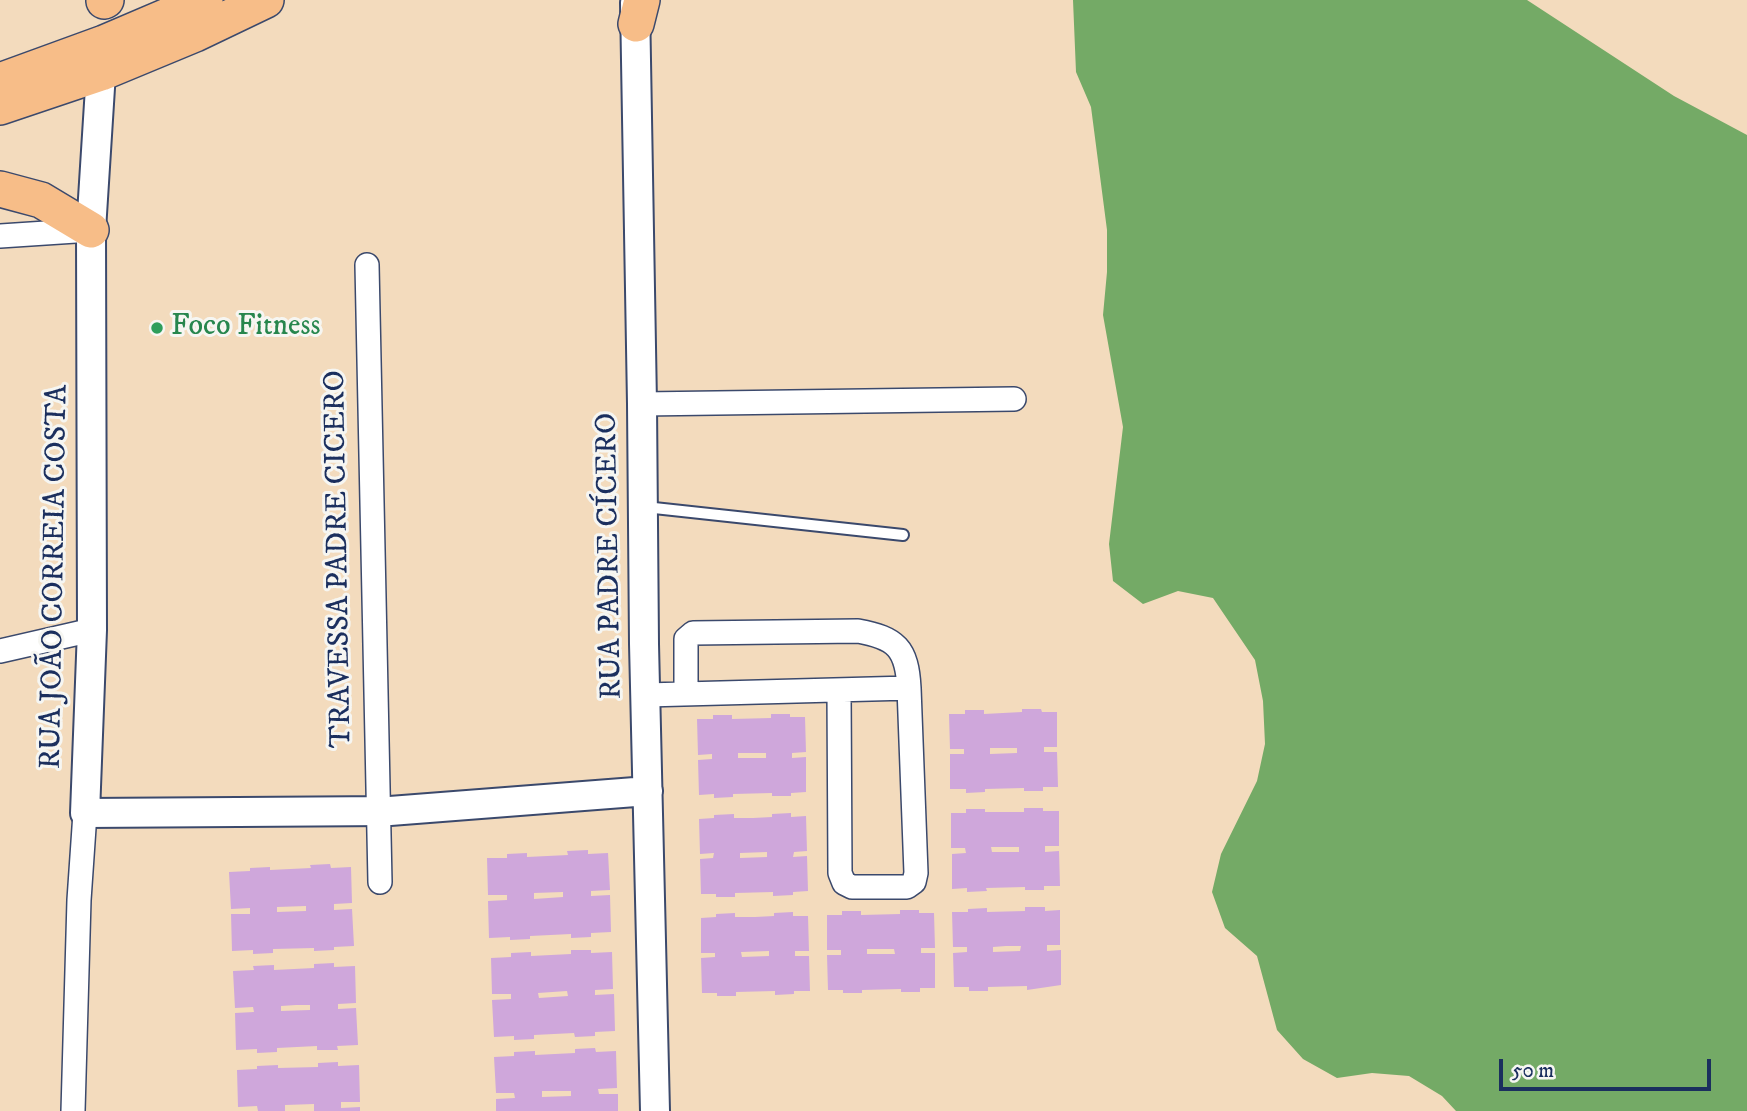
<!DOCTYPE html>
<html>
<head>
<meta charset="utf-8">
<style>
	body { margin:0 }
	#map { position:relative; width:1747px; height:1111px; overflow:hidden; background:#f3dbbd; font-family:"IM FELL DW Pica",serif }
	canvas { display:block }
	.scale { position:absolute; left:1499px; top:1059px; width:212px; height:32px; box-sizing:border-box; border:4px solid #1b2f5e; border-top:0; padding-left:9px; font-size:21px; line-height:24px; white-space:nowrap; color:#1b2f5e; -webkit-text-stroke:5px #f6f6f2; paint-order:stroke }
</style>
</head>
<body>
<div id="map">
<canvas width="1747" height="1111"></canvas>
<div class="scale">50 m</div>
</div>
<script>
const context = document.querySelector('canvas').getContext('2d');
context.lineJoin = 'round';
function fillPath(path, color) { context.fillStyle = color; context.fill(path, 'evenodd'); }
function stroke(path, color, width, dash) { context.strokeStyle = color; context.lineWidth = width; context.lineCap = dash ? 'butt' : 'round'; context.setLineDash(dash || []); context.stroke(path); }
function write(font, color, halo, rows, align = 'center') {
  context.font = font + ' "IM FELL DW Pica",serif'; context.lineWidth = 6; context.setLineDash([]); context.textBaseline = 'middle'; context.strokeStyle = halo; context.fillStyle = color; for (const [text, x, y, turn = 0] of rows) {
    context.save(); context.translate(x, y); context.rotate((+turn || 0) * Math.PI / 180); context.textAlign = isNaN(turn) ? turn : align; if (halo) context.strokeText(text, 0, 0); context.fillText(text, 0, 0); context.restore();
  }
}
const forest = new Path2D(`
	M1073,0H1527L1674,96L1747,135V1111H1456L1442,1096L1409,1076L1372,1073L1337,1078L1303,1059L1277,1030L1257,956L1225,928L1212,892L1221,854L1257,781L1265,744L1263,701L1255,660L1213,598L1178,591L1143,604L1113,581L1109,544L1123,427L1103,315L1107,272V230L1091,107L1076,72Z`);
const building = new Path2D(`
	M1022,709H1041L1042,712H1057V747H1044V752H1057L1058,787H1043V791H1024V788L985,789V792L966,793V789H950V754H964V749H950L949,714H965V710H984V714L1022,712ZM990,748H1017V753L990,754Z
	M771,714H790V717H805L806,752L792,753V758L806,757V792L791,793V796H772V793L733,794V797L714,798V794L699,795L698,760L712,759V754L698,755L697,719H713V715H732V719L771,718ZM738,753H766V758H738Z
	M1024,808H1043V811H1059V846H1045V852L1059,851L1060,886H1044V890H1025V887L986,888L987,891L967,892V888L952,889V854L966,853L965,848H951V813H966V809H985V812H1024ZM991,847H1019V852H992Z
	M791,813V817L806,816L807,851L794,852L793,857L807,856L808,891L793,892V895L773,896V892L735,893V897H716V894H701L700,859L713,858L714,853L700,854L699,819L714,818V815L734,814V818H753L772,817V814ZM767,852V857L740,858V853Z
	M588,850V854L608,853L610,890L591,891V896L610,895L611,932L591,933V937L571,938V934L530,936V939L510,940V937L489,938L488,901L507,900V895H488L487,858H507V854L527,853V857L568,855L567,851ZM563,892V897L534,899V893Z
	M330,864L331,868L351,867L352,903L334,904V910L352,909L354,946L334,947V950L314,951V948L273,949V953L253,954V950L232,951L231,914H250V908L231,909L229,872L250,871V868L270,867V870L311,868L310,865ZM306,906V911L277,912V907Z
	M1025,907H1045V911L1060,910V945H1047V951L1061,950V985L1027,990V986L988,987V991H969V987H954L953,953L967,952V947H953L952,912H968V909L987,908V912L1025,911ZM1006,946H1021L1020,951L993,952V947Z
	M900,910H919V913H934L935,948H921V953H935V988H920V992H901V989L862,990V993H843V990H828L827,955H841V950H827V915H842V911H861V915L900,914ZM867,949H894L895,954H867Z
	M793,912V916H808L809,951H795V956H809L810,991H794V994L775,995V991L736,992V996H717V993H702L701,958L715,957V953H701V918L716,917V914L735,913V917H755L774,916V913ZM769,951V956L742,957L741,952Z
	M571,950H591V953L612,952L613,989L595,990V995L614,994L615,1031L595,1032V1036L575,1037L574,1033L534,1035V1039L514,1040V1036L494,1037L492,1000L511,999V994H492L491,958L511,957V953L531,952V956L571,954ZM567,991L568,996L539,998L538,993Z
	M334,963V967L355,966L356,1003L338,1004V1009L356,1008L358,1045L337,1046L338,1050H317V1046L277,1048V1052L257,1053V1049L236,1050L235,1013L254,1012L253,1007L235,1008L233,971L254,970L253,966L274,965V970L314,968V964ZM296,1005H310V1010L281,1011V1006Z
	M595,1048L596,1052L616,1051L617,1088L598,1089L599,1094H618V1111H496V1099L515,1098L514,1093H496L494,1057L514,1056V1052L535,1051V1055L575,1053V1049ZM542,1091H571V1096L542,1097Z
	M338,1062V1066L359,1065L360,1102H341V1108L360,1107V1111H314V1104L285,1105V1111H258L257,1106L238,1107L237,1070L257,1069V1066L278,1065V1068L318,1067V1063Z`);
const service = new Path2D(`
	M645,507L903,535`);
const minor = new Path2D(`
	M0,236L91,230
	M367,265L380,882
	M642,404L1014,399
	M0,651L92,630
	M686,694V639L693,633L858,631C896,638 907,648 909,688L916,873L914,882L907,887H852L844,883L840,873L839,691
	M646,695L909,688
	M73,1111L79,900L85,813`);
const tertiary = new Path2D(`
	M635,3L642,404L644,644L655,1111
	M102,56L91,230L92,630L85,813L390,811L648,791`);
const primary = new Path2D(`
	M104,1L106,0
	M636,24L642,0
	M0,81L104,43L205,0
	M0,107L101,73L195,34L266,0
	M0,189L41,200L91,230`);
const markers = [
	[157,328,7,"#2e9e5b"]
];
const leisureNames = [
	["Foco Fitness",171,328]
];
const streetNames = [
	["RUA PADRE CÍCERO",611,556,-91],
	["TRAVESSA PADRE CICERO",340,559,-91],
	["RUA JOÃO CORREIA COSTA",56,577,-89]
];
fillPath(forest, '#74aa66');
fillPath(building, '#cfa7db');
stroke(service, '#3b496c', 14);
stroke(minor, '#3b496c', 26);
stroke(tertiary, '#3b496c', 32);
stroke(primary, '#3b496c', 38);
stroke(service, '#fff', 10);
stroke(minor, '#fff', 23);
stroke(tertiary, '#fff', 28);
stroke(primary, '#f7bd88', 35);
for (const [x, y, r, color] of markers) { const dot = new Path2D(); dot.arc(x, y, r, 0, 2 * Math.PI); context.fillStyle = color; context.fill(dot); stroke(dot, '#f6f6f2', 2.5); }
write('30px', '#27864d', '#f6f6f2', leisureNames, 'left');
write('30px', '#1b2f5e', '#f6f6f2', streetNames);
</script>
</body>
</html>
